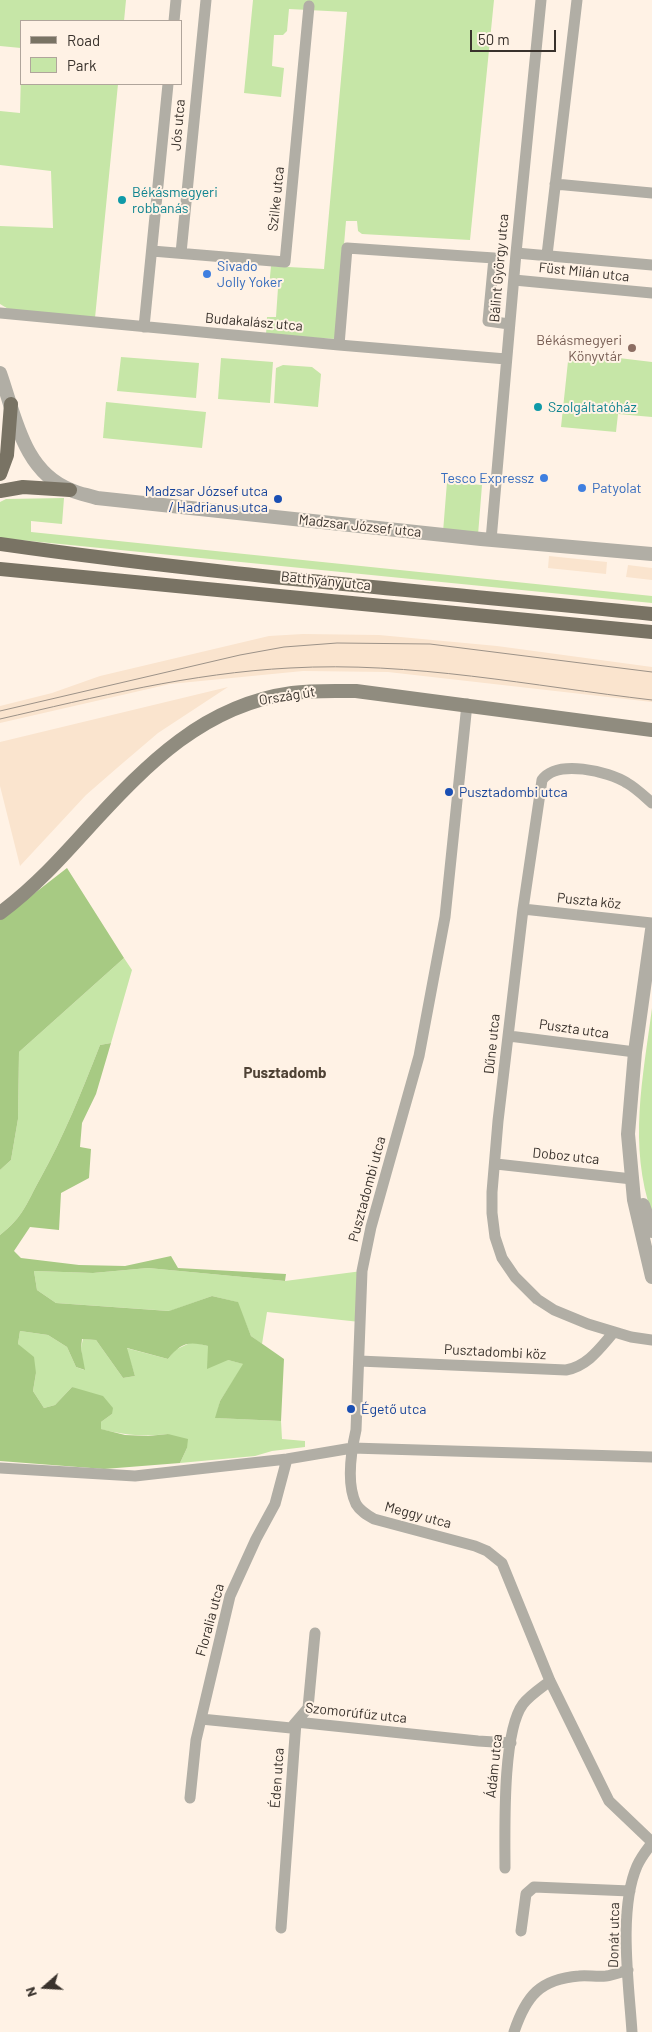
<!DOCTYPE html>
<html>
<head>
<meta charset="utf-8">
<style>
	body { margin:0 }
	#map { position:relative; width:652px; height:2032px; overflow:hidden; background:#fff2e5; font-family:Barlow,sans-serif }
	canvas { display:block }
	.legend { position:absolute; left:20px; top:20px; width:162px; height:65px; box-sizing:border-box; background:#fff2e5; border:1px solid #b0a59b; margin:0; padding:6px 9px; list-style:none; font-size:15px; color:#39322c }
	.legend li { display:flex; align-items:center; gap:10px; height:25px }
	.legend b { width:25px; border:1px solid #b0a59b }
	.north { position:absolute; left:20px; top:1962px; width:50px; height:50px; -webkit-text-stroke:4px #fff2e5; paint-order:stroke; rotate:251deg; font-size:14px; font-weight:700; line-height:20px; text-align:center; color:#39322c }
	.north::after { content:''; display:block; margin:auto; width:18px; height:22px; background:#39322c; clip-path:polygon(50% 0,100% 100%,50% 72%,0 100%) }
	.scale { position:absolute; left:470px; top:30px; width:86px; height:22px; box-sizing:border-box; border:2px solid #39322c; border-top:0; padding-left:6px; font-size:15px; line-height:18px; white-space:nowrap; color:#39322c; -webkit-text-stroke:4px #fff2e5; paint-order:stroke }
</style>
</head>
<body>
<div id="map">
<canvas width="652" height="2032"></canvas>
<ul class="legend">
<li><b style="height:6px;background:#797364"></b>Road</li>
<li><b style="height:14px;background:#c6e6a7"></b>Park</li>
</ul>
<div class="north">N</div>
<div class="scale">50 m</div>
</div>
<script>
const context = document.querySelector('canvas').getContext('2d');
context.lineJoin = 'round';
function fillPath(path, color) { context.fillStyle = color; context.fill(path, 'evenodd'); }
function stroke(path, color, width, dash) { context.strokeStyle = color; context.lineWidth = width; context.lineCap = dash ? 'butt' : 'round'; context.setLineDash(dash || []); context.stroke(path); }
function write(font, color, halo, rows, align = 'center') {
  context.font = font + ' Barlow,sans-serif'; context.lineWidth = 4; context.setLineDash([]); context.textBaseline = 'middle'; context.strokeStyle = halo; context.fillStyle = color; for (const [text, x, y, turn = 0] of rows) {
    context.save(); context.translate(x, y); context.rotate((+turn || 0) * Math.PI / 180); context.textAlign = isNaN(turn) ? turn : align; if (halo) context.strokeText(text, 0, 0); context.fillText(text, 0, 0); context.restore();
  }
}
const built = new Path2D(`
	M549,556L607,562L606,574L548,568Z
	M628,565L652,568V580L626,577Z
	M303,634L379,635L497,646L652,667V702L388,672L303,671L170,684L0,723V706L52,693L100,676L269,636Z
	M228,687L158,733L117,768L86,795L20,866L0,786V742Z`);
const green = new Path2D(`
	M0,0H126L124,21H21V48L0,46Z
	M253,0H494L470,240L362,234L358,231L357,221H346L336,339L266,335L267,317H276L278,288L269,287L271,266L324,269L347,12L289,9L287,31L283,35H274L272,66L284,68L281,97L244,93Z
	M21,71V84H118L95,318L10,310L0,304V226L53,228L51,171L0,165V111L20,113Z
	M569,352L652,362V417L618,414L616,432L561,427Z
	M121,357L199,363L196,398L117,391Z
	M221,358L273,362L270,403L218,399Z
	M283,365L312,367L321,374L318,407L274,403L276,368Z
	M106,402L206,412L202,448L103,438Z
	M447,482L482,485L478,535L443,532Z
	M64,498L62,524L31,521V532L652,596V603L0,538V502L6,499Z
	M124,958L132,970L111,1043L100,1045C82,1091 64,1136 40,1179C26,1204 24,1216 0,1235V1170L11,1160L18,1119L19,1052Z
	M652,1008V1214C628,1145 643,1078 652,1008Z
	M148,1268L285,1281L362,1271L360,1322L267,1312L262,1344L251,1336L237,1302L212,1296L170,1311L56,1303L37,1290L34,1271L93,1273Z
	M20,1331L48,1335L67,1347L76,1367L84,1370L81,1348L83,1339L96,1340L123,1378L135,1376L126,1348L168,1359L175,1350L192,1342L208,1346L228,1360L244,1364L220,1401L216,1418L281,1421L282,1439L305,1441V1447L272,1451L255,1456L180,1463L187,1448L168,1434C144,1437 124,1435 100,1429L101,1422L112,1414L72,1387L55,1405L44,1408L33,1391L36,1373L18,1344Z`);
const forest = new Path2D(`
	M67,868L124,958L19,1052L18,1119L11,1160L0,1170V920Z
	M111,1043L96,1094L82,1123L80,1147L91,1149L89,1178L61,1193L59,1230L30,1227L14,1251L21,1258L79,1265L125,1266L171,1256L178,1268L286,1274L285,1281L148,1268L93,1273L34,1271L37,1290L56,1303L169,1311L212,1296L238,1302L251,1336L284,1359L281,1421L215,1418L220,1401L243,1364L228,1360L207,1369L208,1346C188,1341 181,1343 168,1359L127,1348L135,1376L123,1378L96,1340L82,1339L81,1348L85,1370L76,1367L67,1347L48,1335L20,1331L18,1344L34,1357L36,1373L33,1391L44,1408L55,1405L72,1387L103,1396L113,1408L112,1414L101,1422V1429L125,1435L148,1436L168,1434L188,1439L187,1448L180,1463L104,1469L0,1461V1235C24,1216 26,1204 40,1179C64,1136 82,1091 100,1045Z`);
const minor = new Path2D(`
	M174,21L176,0
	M555,184L652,193
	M152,251L285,262L309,6
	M181,253L206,0
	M516,253L652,265
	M547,255L577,0
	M514,280L652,293
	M0,313L339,345L506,359
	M144,327L168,84
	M339,345L347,248L494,258L488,321L509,324
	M491,540L516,253L541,0
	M467,704L445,917L419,1056L371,1227L362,1271L356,1430C351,1452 346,1483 356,1504C360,1511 367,1515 374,1519L475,1546L487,1551L502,1563L550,1681L609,1801L652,1842
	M652,803C644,796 636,788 627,783C608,771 557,759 542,780L523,909L498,1121L492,1192V1213L495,1237L502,1258L515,1277L537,1299L554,1310L588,1324L631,1337L652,1340
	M523,909L652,923
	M509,1036L635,1052
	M496,1164L632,1179
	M359,1361L566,1370C588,1366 600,1348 614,1332
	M0,1468L135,1476L287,1459L352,1448L652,1457
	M201,1719L291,1728L296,1722L478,1741L511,1743
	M190,1798L196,1740L230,1596L256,1539L275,1504L287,1459
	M505,1868C505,1831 502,1732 523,1704C530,1695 541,1688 550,1681
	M281,1928L296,1722L308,1708L315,1633
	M521,1931L526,1894L534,1887L630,1891
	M514,2032C526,1996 540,1979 579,1976C587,1975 597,1977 606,1976C613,1975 621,1972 628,1970
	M632,2032C629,1985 618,1910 637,1866C641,1857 646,1851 652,1843`);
const tertiary = new Path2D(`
	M0,373C15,415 23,472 71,490C79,494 88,495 97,498L481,539L652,554
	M652,930L635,1052L628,1134L634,1200L652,1277
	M643,1205L652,1231`);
const secondary = new Path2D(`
	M0,913C34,888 62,857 90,826C147,764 204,705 292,693C313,690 335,691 356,691L652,730`);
const primary = new Path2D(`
	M0,474L7,455L11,404
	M0,491L23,487L70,490
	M0,544C216,575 435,592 652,614
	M0,569L652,632`);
const tram = new Path2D(`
	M0,711L240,655L284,647L337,643L430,644L652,672
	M0,719C96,697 191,673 290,668C411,661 532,686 652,700`);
const markers = [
	[122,200,5,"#0f9aa8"],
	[207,274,5,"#3f7fe0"],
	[632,348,5,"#8d6e63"],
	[538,407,5,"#0f9aa8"],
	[544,478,5,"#3f7fe0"],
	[582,488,5,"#3f7fe0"],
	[278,499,5,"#1a4fb4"],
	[449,792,5,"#1a4fb4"],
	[351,1409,5,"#1a4fb4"]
];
const streetNames = [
	["Jós utca",178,125,-85],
	["Szilke utca",276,199,-84],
	["Bálint György utca",499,268,-85],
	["Füst Milán utca",584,272,6],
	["Budakalász utca",254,322,5],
	["Madzsar József utca",360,526,6],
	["Batthyány utca",326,581,6],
	["Ország út",287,696,-9],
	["Puszta köz",589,901,6],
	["Puszta utca",574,1029,8],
	["Dűne utca",492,1044,-84],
	["Doboz utca",566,1156,6],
	["Pusztadombi utca",367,1189,-75],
	["Pusztadombi köz",495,1352,3],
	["Meggy utca",418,1515,15],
	["Floralia utca",210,1620,-75],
	["Szomorúfűz utca",356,1713,6],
	["Ádám utca",494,1766,-84],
	["Éden utca",277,1778,-86],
	["Donát utca",614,1935,-89]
];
const cultureNames = [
	["Békásmegyeri",132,192],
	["robbanás",132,208],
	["Szolgáltatóház",548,407]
];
const shopNames = [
	["Sivado",217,266],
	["Jolly Yoker",217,282],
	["Tesco Expressz",534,478,"right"],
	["Patyolat",592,488]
];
const educationNames = [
	["Békásmegyeri",622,340],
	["Könyvtár",622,356]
];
const transitNames = [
	["Madzsar József utca",268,491,"right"],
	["/ Hadrianus utca",268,507,"right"],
	["Pusztadombi utca",459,792],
	["Égető utca",361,1409]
];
const neighbourhoodNames = [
	["Pusztadomb",285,1073]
];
fillPath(built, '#fae4ce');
fillPath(green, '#c6e6a7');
fillPath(forest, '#a7ca83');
stroke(minor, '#b1aea5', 11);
stroke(tertiary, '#b1aea5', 14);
stroke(secondary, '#908c7f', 14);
stroke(primary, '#797364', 14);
stroke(tram, '#9c9288', 1);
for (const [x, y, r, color] of markers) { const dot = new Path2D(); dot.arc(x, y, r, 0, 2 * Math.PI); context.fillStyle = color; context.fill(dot); stroke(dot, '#fff2e5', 2); }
write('14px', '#39322c', '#fff2e5', streetNames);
write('14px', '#0d838f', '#fff2e5', cultureNames, 'left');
write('14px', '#366cbe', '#fff2e5', shopNames, 'left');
write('14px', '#785e54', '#fff2e5', educationNames, 'right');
write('14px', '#164399', '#fff2e5', transitNames, 'left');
write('bold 15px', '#4f4235', '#fff2e5', neighbourhoodNames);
</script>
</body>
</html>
